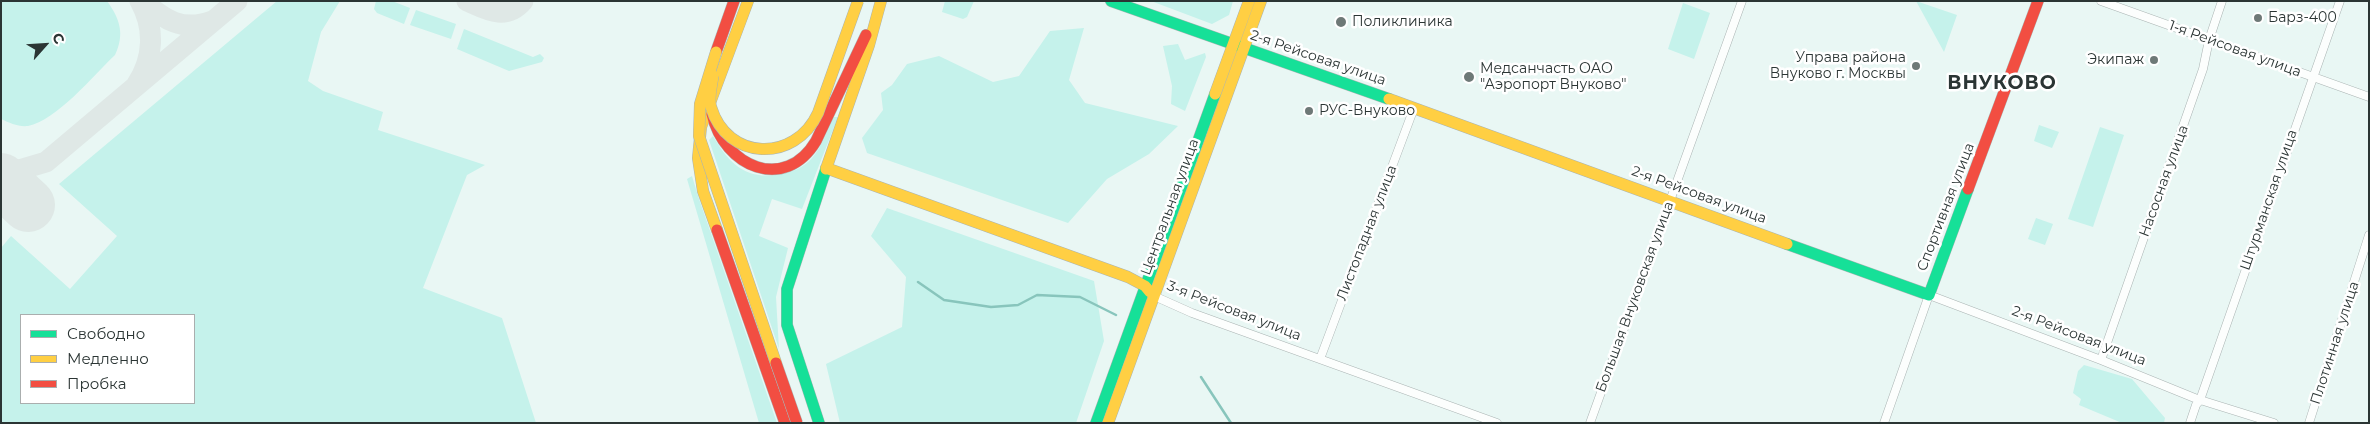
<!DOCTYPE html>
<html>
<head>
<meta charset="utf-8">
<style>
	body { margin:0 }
	#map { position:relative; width:2370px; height:424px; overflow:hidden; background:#e9f7f4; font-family:Montserrat,sans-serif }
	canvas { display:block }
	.frame { position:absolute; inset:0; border:2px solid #2b3534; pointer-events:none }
	.legend { position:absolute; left:20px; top:314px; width:175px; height:90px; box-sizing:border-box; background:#fff; border:1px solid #aaaeae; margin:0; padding:6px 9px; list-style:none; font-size:15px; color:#2b3534 }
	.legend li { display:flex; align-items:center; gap:10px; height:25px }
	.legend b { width:25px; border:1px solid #aaaeae }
	.north { position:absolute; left:20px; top:20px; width:50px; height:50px; -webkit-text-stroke:4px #fff; paint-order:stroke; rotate:64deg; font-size:14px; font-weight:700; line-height:20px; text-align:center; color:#2b3534 }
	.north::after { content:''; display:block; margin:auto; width:18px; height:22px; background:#2b3534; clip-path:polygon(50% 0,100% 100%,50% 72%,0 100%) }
</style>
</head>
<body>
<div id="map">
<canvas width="2370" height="424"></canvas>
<div class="frame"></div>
<ul class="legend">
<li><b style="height:6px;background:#16e098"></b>Свободно</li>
<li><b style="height:6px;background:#ffcf43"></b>Медленно</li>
<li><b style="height:6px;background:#f24e42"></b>Пробка</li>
</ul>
<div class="north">С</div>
</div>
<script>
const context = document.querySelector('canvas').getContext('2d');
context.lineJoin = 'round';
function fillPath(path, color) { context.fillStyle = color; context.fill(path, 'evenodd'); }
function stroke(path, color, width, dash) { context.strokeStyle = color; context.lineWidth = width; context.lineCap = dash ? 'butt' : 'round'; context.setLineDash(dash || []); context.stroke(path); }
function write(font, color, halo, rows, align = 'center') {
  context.font = font + ' Montserrat,sans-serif'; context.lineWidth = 5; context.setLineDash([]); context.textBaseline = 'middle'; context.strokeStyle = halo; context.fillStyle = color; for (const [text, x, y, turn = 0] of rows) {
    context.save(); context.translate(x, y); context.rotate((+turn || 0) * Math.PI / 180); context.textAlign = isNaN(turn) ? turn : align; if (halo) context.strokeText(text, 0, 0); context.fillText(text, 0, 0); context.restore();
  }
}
const green = new Path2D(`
	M1,1H107C120,19 125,34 115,55C94,75 56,121 28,126C18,127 10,123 1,119Z
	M277,1H340L321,32L308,81L323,91L383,112L378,130L485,165L467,175L423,288L502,318L536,423H1V248L11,236L70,289L117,236L59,184ZM21,315H194V403H21Z
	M376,1H392L410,8L404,24L377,13L374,9Z
	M945,1H974L967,17L963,19L942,12Z
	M1151,1H1233L1229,15L1212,24Z
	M1916,1L1957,15L1944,52Z
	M1683,3L1710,13L1694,59L1668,49Z
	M416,10L456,24L451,39L410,25Z
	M1084,28L1069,80L1085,103L1178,126L1149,154L1107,179L1068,223L867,153L862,138L883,110L881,93L892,85L907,64L939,56L993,82L1019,76L1050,31Z
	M464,29L533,57L540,54L544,58L542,62L509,71L457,49Z
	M1178,44L1185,60L1205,53L1206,57L1185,111L1171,104L1172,86L1163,46Z
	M834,117H838L802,209L772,199L759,236L788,248L776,297L779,349L709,140L713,136C729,164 747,181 781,174C793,172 804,167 812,158C822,147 827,130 834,117Z
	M2039,125L2059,132L2052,148L2034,141Z
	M2100,127L2124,135L2093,227L2068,219Z
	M692,176L699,199L777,423H759L687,179Z
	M887,208L1094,281L1104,341L1076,423H840L826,364L902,327L906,277L871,236Z
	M2036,218L2053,224L2045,245L2028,239Z
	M2084,365L2132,379L2165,418L2164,423H2122L2079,405L2081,399L2073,393L2078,371Z`);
const stream = new Path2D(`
	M918,282L944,300L991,307L1018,305L1037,295L1080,297L1116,315
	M1201,377L1231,423`);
const taxiway = new Path2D(`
	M143,1C164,20 183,32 212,21
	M467,1C487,10 506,21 523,1
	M137,84C154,58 155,28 140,1
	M1,169L19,170L46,162L237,1`);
const runway = new Path2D(`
	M1,180L28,205`);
const street = new Path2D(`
	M2101,1L2369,97
	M1154,296L1192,313L1497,423
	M1320,359L1414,108
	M2101,360L2203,69L2209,40L2222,1
	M1590,423L1742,1
	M1884,423L1929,295L2101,360L2197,399L2274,423
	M2190,423L2196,405L2200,400L2340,1
	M2309,423L2369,235`);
const fast = new Path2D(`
	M1111,1L1389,99
	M1787,244L1929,295L1968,189
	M819,423L787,325V289L826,169
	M1096,423L1215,94`);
const slow = new Path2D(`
	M1215,94L1249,1
	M1389,99L1787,244
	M826,168L1128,277L1145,286L1150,292
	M826,169L869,45L881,1
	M717,230L703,191L698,158L701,127L748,1
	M1108,423L1261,1`);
const jam = new Path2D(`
	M716,52L734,1
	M712,114C724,167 785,193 816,141L866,35
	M1968,189L2038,1
	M717,230L785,423`);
const slowBridge = new Path2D(`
	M716,52L700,104L699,136L776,363
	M713,76C712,86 708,97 711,107C727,161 795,163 818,113L858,1`);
const jamBridge = new Path2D(`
	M776,363L797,423`);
const markers = [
	[2258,18,5,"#6e7977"],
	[1341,22,6,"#6e7977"],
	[2154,60,5,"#6e7977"],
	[1916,66,5,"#6e7977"],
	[1469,77,6,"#6e7977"],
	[1309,111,5,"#6e7977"]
];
const poiNames = [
	["Барз-400",2268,18],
	["Поликлиника",1352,22],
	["Управа района",1906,58,"right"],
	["Внуково г. Москвы",1906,74,"right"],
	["Экипаж",2144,60,"right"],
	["Медсанчасть ОАО",1480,69],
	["\"Аэропорт Внуково\"",1480,85],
	["РУС-Внуково",1319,111]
];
const streetNames = [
	["1-я Рейсовая улица",2235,49,20],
	["2-я Рейсовая улица",1318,58,19],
	["Насосная улица",2164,181,-70],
	["2-я Рейсовая улица",1699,195,20],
	["Штурманская улица",2269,200,-71],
	["Центральная улица",1170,207,-70],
	["Спортивная улица",1946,207,-69],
	["Листопадная улица",1367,233,-69],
	["Большая Внуковская улица",1635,297,-70],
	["3-я Рейсовая улица",1234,311,21],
	["2-я Рейсовая улица",2079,336,21],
	["Плотинная улица",2335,343,-72]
];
const districtNames = [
	["ВНУКОВО",2002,83]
];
fillPath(green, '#c5f2eb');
stroke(stream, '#88c5bc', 2.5);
stroke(taxiway, '#dfe8e6', 21);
stroke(runway, '#dfe8e6', 54);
stroke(street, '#aab4b3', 9);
stroke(fast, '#aab4b3', 12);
stroke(slow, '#aab4b3', 12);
stroke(jam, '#aab4b3', 12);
stroke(street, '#fcfefd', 8);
stroke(fast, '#16e098', 11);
stroke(slow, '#ffcf43', 11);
stroke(jam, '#f24e42', 11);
stroke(slowBridge, '#aab4b3', 12, []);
stroke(jamBridge, '#aab4b3', 12, []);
stroke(slowBridge, '#ffcf43', 11);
stroke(jamBridge, '#f24e42', 11);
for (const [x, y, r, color] of markers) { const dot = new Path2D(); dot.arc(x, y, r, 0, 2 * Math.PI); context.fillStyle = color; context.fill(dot); stroke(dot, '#fff', 2); }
write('14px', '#2b3534', '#fff', poiNames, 'left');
write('14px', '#2b3534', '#fff', streetNames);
context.letterSpacing = '1px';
write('bold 19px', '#2b3534', '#fff', districtNames);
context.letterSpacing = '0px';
</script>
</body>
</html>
